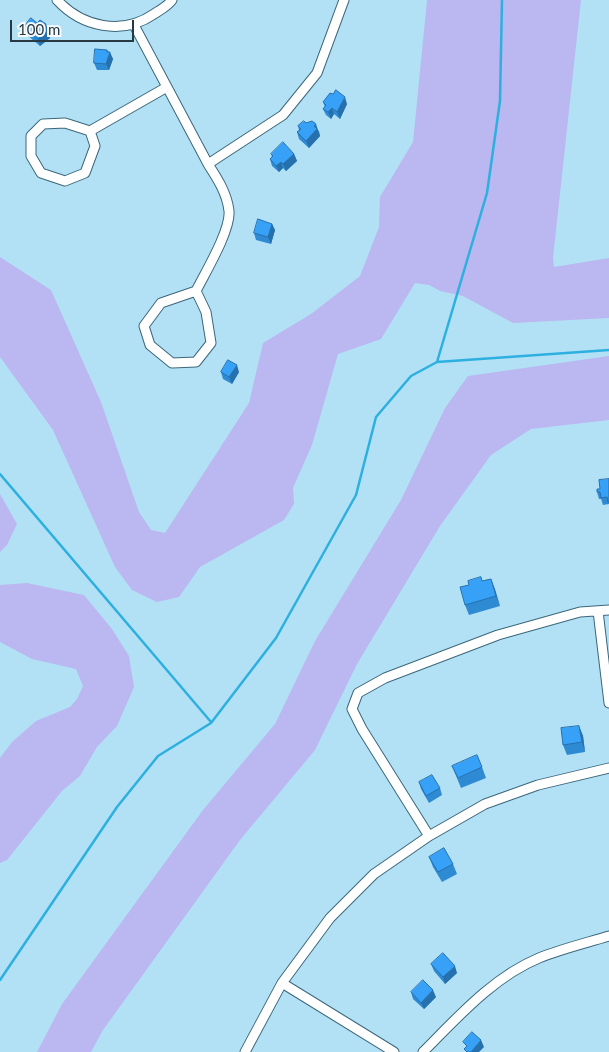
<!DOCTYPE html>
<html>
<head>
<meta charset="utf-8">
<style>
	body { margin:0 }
	#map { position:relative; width:609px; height:1052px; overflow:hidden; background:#b2e1f6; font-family:Lato,sans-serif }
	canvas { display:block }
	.scale { position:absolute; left:10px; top:20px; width:124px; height:22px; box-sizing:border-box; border:2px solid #273a43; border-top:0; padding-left:6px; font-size:15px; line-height:18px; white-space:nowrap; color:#273a43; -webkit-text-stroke:4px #f6fafc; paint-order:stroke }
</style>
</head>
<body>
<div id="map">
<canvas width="609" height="1052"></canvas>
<div class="scale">100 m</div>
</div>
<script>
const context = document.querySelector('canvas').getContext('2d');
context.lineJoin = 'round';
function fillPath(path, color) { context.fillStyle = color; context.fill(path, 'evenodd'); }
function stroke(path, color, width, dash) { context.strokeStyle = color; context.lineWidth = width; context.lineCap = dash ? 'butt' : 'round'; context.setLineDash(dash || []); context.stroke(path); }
const green = new Path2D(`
	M427,0H581L553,258L554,267L609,258V318L513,323L463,296L440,291L429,285L415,283L381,339L338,354L312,445L293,488L294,504L284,520L200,567L179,597L157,602L132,590L115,567L53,430L0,357V257L51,290L101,402L139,512L151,530L165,533L249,403L263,343L311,314L360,276L379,227L380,197L413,142Z
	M609,356V420L531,429L491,455L440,526L357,664L315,750L240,840L103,1030L91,1052H37L62,1004L203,810L275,724L315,641L401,500L445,408L468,376Z
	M0,494L17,524L7,545L0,552Z
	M27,583L84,595L112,629L129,656L134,687L117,726L97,747L80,776L62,791L7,860L0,863V758L12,742L36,721L70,707L77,699L83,686L76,669L32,659L0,642V585Z`);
const stream = new Path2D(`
	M437,362L609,350
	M0,474L211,722
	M0,980L117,807L158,756L211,723L276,638L356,495L376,417L411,376L437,362L487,193L500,101L502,0`);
const minor = new Path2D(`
	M57,0C82,27 122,36 154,14C160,10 168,6 172,0
	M134,25L208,164C217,178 227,193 229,211C231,230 205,273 196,291L161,303L144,326L150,345L172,363L196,362L211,343L206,312L196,291
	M90,131L95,146L85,173L65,181L41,173L31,156V136L43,124L65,123L90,131L167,87
	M208,164L283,115L317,73L344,0
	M598,611L609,703
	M429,836L362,729L352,709L358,693L385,678L498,635L580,612L609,610
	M282,983L394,1052
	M245,1052L282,983L330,918L374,874L429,836L485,804L538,785L609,768
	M423,1052C457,1018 493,977 539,958C561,949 586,943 609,936`);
const wall = new Path2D(`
	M24,27L48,31L47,32L50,38L40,46L26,34Z
	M107,50L113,59L109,70H97L94,63Z
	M323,102L347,104L340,119L334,114L331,119L326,115L323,109L325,107Z
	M306,123L319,131L320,136L309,148L299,139L297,132L299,130L298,126Z
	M271,154H294L297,161L286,171L283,168L279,172L272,166L270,159L272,157Z
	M272,224L275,230L271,244L256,240L254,233Z
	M221,372H239L232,384L223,379Z
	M609,479V505V504L603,505L601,499H599L597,492Z
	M491,579L500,606L469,615L465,605L482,581Z
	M579,726L583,736L585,752L567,755L563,745Z
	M452,766L482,767L486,778L461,788Z
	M419,782L440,788L442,795L429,803L421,789Z
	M429,857L453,864L457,874L442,882L433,867Z
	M431,964L457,973L445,984L434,971Z
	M411,992L436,997L424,1009L413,999Z`);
const shadedWall = new Path2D(`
	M46,24L50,38L40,46L38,39L43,28Z
	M107,50L109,55L110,52L113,59L109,70L106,64Z
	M345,97L347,104L340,119L337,112Z
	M332,108L334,114L331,119L328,112Z
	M316,124L320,136L309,148L306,141Z
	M294,154L297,161L286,171L283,164Z
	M281,162L283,168L279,172L276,166Z
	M272,224L275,230L271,244L268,237Z
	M237,365L239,372L232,384L229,377Z
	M491,579L495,589L500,606L496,596Z
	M579,726L583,736L585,752L582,742Z
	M455,966L457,973L445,984L443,977Z
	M433,990L436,997L424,1009L421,1003Z
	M481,1040L484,1047L479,1052H471Z`);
const building = new Path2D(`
	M31,18L37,23L40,20L46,24L43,28L47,31L38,39L24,27Z
	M95,49L107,50V52H110L106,64L94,63Z
	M336,90L345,97L337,112L332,108L328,112L323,109L326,105L323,102L330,93L333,94Z
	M304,121L306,123L312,121L316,124L314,126L317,129L306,141L297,132L301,129L298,126Z
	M283,142L294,154L283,164L281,162L276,166L270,159L273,156L271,154Z
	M258,219L272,224L268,237L254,233Z
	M228,360L237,365L229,377L221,372Z
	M609,479V502H608L607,497L601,498L600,492H597V489H600L599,480Z
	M481,577L482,581L491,579L496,596L465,605L460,587L469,585L468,581Z
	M579,726L582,742L563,745L561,728Z
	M477,755L482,767L458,778L452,766Z
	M432,775L440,788L426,796L419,782Z
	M444,848L453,864L438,872L429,857Z
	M443,953L455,966L443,977L431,964Z
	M423,980L433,990L421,1003L411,992Z
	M472,1032L481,1040L471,1052H467L464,1049L467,1046L463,1042Z`);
fillPath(green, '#bbb7f0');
stroke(stream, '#2db0df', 2.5);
stroke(minor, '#3b677a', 11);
stroke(minor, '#fff', 9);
fillPath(wall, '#2f8ad4');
fillPath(shadedWall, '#2671ad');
fillPath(building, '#37a1f7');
stroke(building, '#2671ad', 1);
</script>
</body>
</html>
